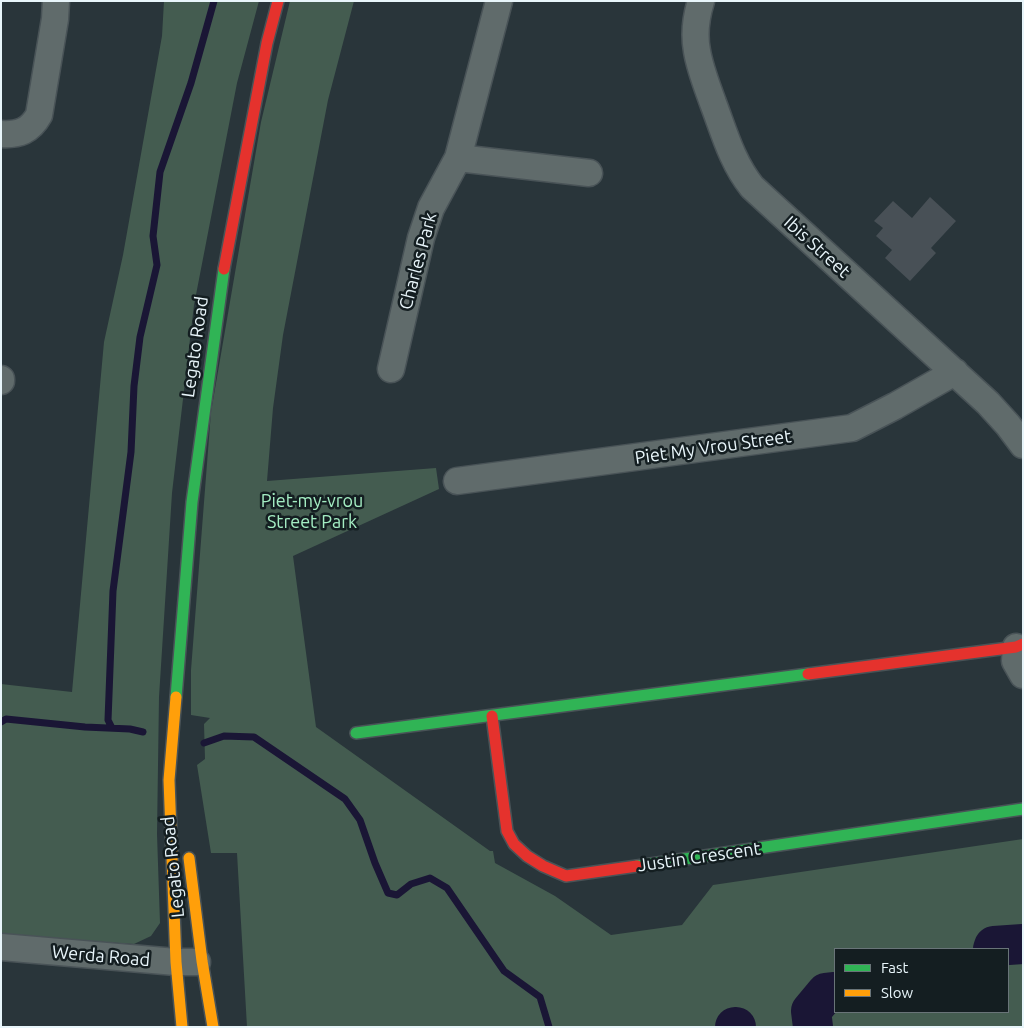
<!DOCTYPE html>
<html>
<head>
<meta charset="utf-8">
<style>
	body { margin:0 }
	#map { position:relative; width:1024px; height:1028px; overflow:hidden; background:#29353a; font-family:Ubuntu,sans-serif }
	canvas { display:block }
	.frame { position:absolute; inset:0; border:2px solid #e8f5fa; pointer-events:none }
	.legend { position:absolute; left:834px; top:948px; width:175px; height:65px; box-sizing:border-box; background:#141e21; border:1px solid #697478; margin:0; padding:6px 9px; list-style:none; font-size:15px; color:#e8f5fa }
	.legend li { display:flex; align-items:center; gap:10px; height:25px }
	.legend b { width:25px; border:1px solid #697478 }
</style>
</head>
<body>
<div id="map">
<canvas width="1024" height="1028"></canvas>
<div class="frame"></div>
<ul class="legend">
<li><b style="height:6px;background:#30b455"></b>Fast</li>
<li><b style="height:6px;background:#ff9f0a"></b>Slow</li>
</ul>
</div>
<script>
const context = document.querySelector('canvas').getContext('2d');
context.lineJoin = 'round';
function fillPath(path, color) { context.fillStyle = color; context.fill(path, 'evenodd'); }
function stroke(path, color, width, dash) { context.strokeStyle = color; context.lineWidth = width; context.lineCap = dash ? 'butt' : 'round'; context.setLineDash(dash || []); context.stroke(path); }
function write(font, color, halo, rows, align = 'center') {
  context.font = font + ' Ubuntu,sans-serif'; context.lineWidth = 5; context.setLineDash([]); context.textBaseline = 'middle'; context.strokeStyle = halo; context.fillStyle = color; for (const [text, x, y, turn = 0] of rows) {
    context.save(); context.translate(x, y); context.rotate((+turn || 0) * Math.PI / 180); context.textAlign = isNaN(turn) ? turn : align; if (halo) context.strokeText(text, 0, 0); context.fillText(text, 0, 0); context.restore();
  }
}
const green = new Path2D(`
	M164,1H259L237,83L194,305L172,493L159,697L157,834L160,923L151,936L134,944L1,935V684L72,692L104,342L123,255L162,36Z
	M290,1H354L328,100L283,335L273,408L267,481L436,468L439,489L293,556L316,727L490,851H493L495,863L555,896L611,935L682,925L713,885L1023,839V1027H247L237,853H211L197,765L205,759L204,724L210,718L191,715V670L211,412L261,122ZM835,949H1008V1012H835Z`);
const stream = new Path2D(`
	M1,722L6,719L85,727L130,729L143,732
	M112,728L108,720L113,591L131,452L134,386L140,337L157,265L153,236L160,172L191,83L214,1
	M204,743L224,736L254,737L345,799L360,820L375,863L388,893L397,895L411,884L430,878L447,888L504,971L540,997L549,1027`);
const river = new Path2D(`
	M993,949L994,946L1023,944
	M735,1027H736
	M813,1027L811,1011L826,993L835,992`);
const building = new Path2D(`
	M930,197L956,221L931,248L936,253L910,281L885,258L892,250L876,236L883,228L874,221L893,201L912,218Z`);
const street = new Path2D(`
	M701,1C696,17 694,35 697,51C700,69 707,86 713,103C724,132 732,162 752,187L988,403L1008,425L1023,445
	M1,134C19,135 30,131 39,115L55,19L56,1
	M458,158L589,173
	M391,369L421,238L431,208L458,158L499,1
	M1,379V381
	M457,481L852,428L895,406L955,372
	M1016,647L1015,661L1023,675
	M1,947L176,962H197`);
const fast = new Path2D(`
	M176,697L192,502L224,269
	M356,733L808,674
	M637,866L1023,809`);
const slow = new Path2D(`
	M176,697L169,780L176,962L182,1027
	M189,858L202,961L213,1027`);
const jam = new Path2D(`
	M224,269L267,43L278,1
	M808,674L1016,647L1023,644
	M492,716L507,831L514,844L527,856L543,866L566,876L637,866`);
const streetNames = [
	["Ibis Street",817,247,42],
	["Charles Park",418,261,-75],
	["Legato Road",195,347,-82],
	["Piet My Vrou Street",713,447,-8],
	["Justin Crescent",699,857,-8],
	["Legato Road",173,867,-96],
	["Werda Road",101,956,5]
];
const parkNames = [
	["Piet-my-vrou",312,501],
	["Street Park",312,522]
];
fillPath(green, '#445c50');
stroke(stream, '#1a1635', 7);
stroke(river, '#1a1635', 40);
fillPath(building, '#485056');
stroke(street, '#495357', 29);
stroke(fast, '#495357', 14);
stroke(slow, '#495357', 14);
stroke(jam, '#495357', 14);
stroke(street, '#606b6b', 26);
stroke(fast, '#30b455', 11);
stroke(slow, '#ff9f0a', 11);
stroke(jam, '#e5322d', 11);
write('18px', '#e8f5fa', '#141e21', streetNames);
write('18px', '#a4edc3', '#141e21', parkNames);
</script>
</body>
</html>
